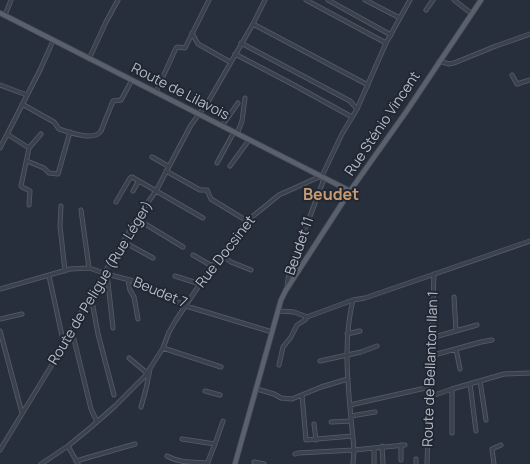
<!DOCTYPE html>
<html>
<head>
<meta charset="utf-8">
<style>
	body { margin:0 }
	canvas { display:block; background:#282f3c }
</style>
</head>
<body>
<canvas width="530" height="464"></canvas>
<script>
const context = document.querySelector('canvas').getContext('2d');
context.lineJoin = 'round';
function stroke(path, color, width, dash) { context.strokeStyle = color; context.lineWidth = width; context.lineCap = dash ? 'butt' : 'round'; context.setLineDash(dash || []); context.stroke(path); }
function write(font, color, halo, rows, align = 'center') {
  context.font = font + ' Manrope,sans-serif'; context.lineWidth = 4; context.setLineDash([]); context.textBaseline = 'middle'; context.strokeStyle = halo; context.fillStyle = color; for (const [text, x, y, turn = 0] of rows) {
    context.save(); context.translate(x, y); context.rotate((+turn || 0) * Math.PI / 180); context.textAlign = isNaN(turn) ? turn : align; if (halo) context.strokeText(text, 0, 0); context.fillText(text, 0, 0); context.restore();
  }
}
const minor = new Path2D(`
	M306,0L386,43
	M328,0L391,35
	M365,0L400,18
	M454,0L472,14
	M426,10L433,0
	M5,15L11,0
	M253,24L368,85
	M192,33L198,44L230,62
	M241,43L350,101L357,109
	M235,54L294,85L352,117
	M89,59L106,22L118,0
	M439,61L449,64L454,63L496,46L530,34
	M512,75L517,84L530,80
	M0,85L27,95
	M156,92L176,48L178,47L185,48L209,0
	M22,104L54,122L59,129C69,132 94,142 101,131L113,101L121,100L132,80
	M222,126L238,103
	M7,134L29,148L21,186L22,187L30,191L29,205
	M237,134L242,121L245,98
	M0,148L40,70L53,41
	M29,148L41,134
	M152,157L168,166
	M27,161L44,168L49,173L58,174L70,132
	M217,163L234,132
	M230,166L249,140
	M166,171L200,190H207L211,199L247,221
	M321,178L342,134L357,109L386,43L410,0
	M133,191L138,182
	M116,202L130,178L132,177L203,218
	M61,206L60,226L65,271
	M81,210L89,268
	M137,219L183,247
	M124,242L153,258
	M193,255L212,266
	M221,255L231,262L251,270
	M107,274L113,328
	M49,276L64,345
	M175,276L200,284
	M128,280L130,290L134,297L138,319
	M287,287L289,272L324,179
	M0,289L70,269L89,268L107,274L141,283L186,306L272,332
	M91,296L98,334L114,395
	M454,297L456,331
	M353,300C341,348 350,401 354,450L405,445
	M278,311L294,312L307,317L353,300L365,298L530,241
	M0,319L22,314
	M0,331L22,413
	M72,331L91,409L97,422
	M347,334L360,331
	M431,338L477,325
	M163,348L221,367
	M456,349L460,369
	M430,356L481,342L492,340
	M129,358L147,373
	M320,361L361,352L377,346
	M279,365L283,347L291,337L297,325L305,320L307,317
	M480,381L486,420
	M470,384L476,431
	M257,389L274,394L281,398L292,399L321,387L348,379
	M205,391L220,395
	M302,395L306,440L352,436
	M429,397L452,389L504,374L530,373
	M350,405L430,387
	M141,407L146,389L150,369
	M351,416L375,412
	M331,422L351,421
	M314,424L316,440
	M452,433V389
	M182,439L215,444L207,464
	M215,444L223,421
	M68,446L78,464
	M382,446L383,464
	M374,448V464
	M0,450L64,345L85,305L141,212L156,191L191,125L208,102L253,24L265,0
	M295,454L298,453L354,450L353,464
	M167,456C179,463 193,462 208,463
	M401,460V445
	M76,461L135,444
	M254,462L264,464
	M41,464L68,446L90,428L115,406L145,376L163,348L169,332L176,320L212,266L247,221L279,195L319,177
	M416,464V459
	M427,464L434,274
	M494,464L492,449L501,445`);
const major = new Path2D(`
	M0,13L350,191
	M235,464L281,300L286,290L350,191L406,112L481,0`);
const streetNames = [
	["Route de Lilavois",180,92,27],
	["Rue Sténio Vincent",383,124,-56],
	["Beudet 11",300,246,-71],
	["Rue Docsinet",226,252,-52],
	["Route de Peligue (Rue Léger)",101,283,-59],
	["Beudet 7",160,293,23],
	["Route de Bellanton Ilan 1",431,369,-88]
];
const quarterNames = [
	["Beudet",331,196]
];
stroke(minor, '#565d68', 5);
stroke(major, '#454b56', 6);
stroke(minor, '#3b424d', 3.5);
stroke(major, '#5a616d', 4.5);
write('14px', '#b8bdc8', '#202732', streetNames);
write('bold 16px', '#c99c71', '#202732', quarterNames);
</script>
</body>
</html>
